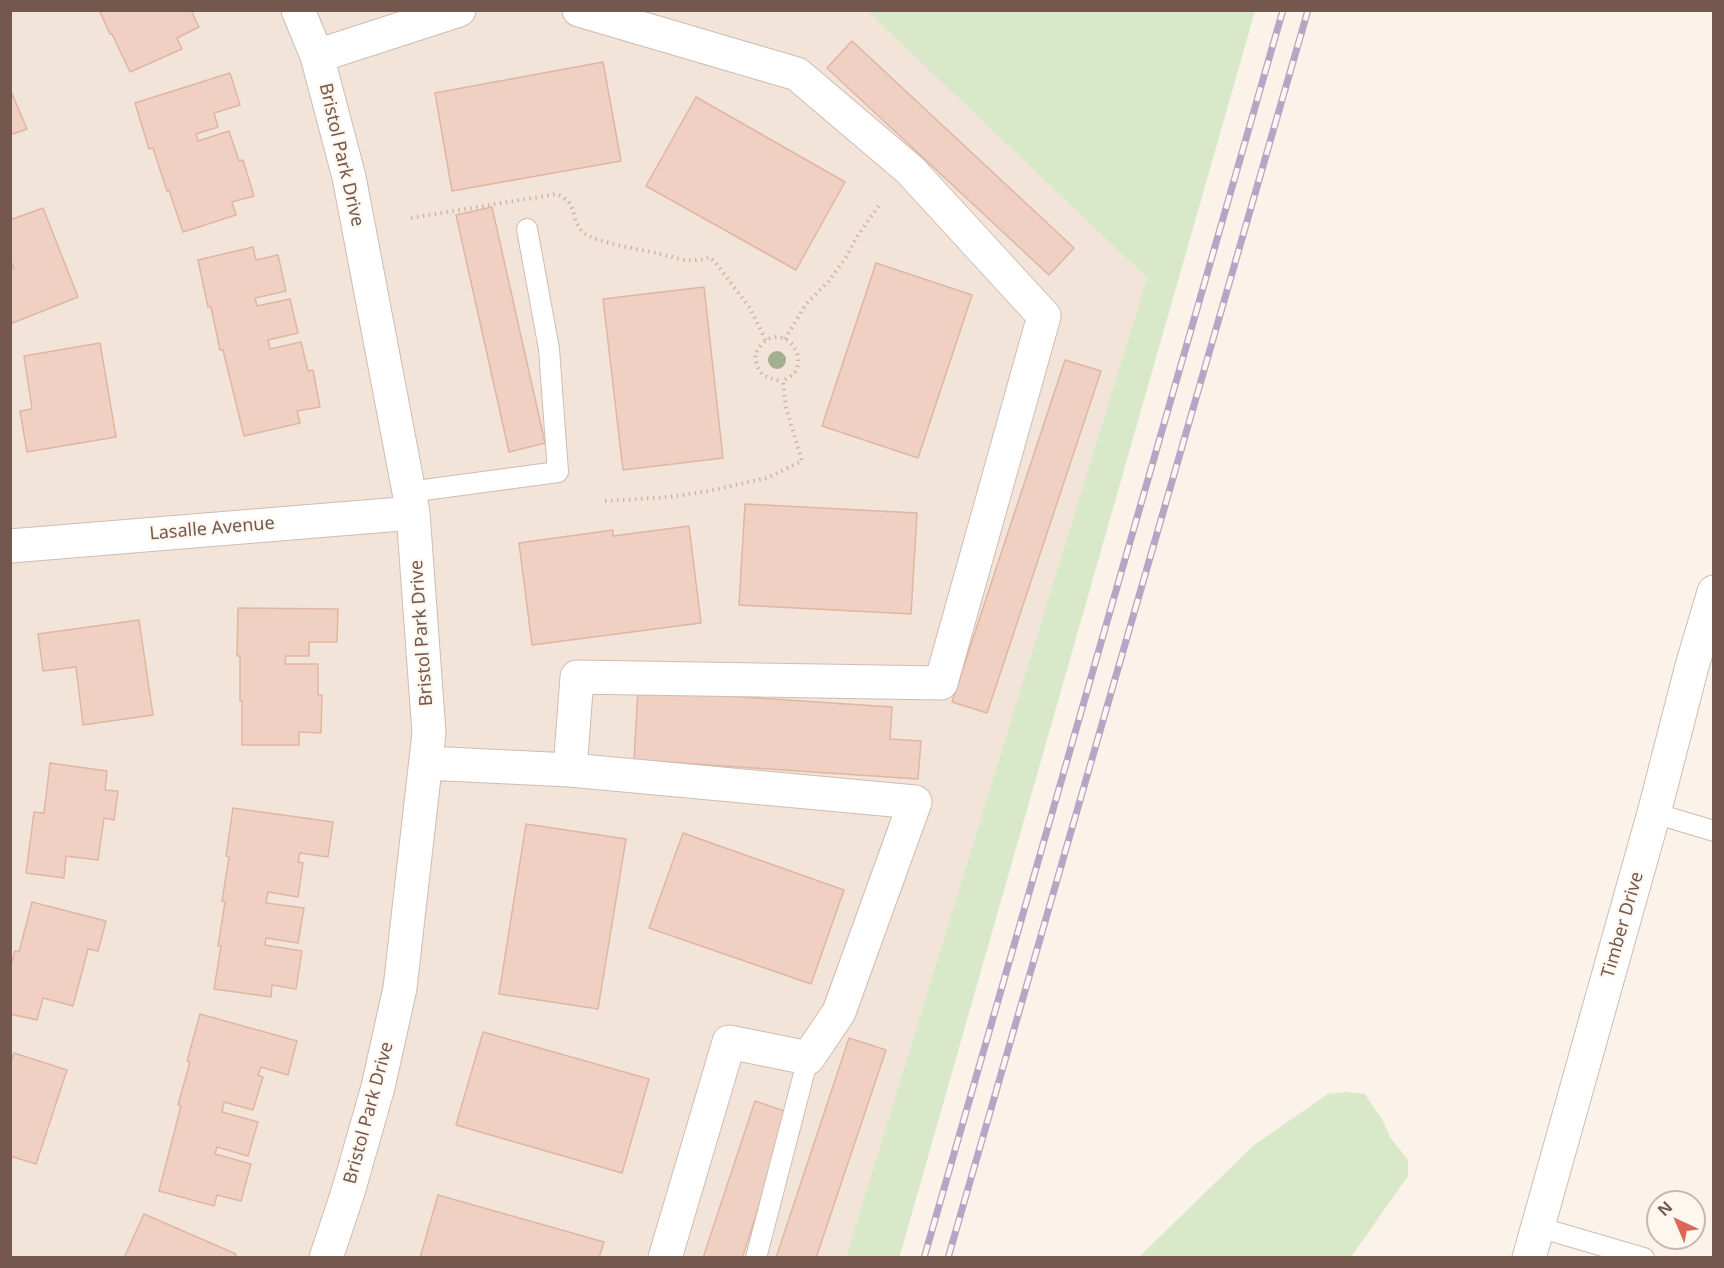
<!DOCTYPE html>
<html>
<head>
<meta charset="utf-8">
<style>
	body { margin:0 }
	#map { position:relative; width:1724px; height:1268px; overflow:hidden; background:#fbf2e9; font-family:"Noto Sans",sans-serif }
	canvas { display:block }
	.frame { position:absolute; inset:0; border:12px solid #74584e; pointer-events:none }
	.north { position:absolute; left:1646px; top:1190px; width:60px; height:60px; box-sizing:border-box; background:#fef7ef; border:2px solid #c7b7af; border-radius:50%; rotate:316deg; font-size:16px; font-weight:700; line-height:24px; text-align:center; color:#74584e }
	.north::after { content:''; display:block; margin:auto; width:21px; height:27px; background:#dc6957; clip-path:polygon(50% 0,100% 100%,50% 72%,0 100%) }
</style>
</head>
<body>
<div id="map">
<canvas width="1724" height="1268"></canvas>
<div class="frame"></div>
<div class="north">N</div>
</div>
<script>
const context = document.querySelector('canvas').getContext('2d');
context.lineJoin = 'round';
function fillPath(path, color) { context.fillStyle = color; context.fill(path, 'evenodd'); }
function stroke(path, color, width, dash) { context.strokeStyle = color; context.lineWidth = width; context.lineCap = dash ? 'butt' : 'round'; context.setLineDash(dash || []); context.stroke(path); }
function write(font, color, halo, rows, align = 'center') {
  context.font = font + ' "Noto Sans",sans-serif'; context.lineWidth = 4.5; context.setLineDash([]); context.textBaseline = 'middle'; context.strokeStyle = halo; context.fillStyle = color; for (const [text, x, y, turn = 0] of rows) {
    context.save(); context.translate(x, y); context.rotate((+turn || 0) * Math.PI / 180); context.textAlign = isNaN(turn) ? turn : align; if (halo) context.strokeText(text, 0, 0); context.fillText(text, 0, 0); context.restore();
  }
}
const residential = new Path2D(`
	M10,11H867L1147,278L846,1257H11Z`);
const green = new Path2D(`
	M867,11H1255L899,1258L846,1257L1147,278Z
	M1346,1092L1365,1094L1383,1121L1390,1137L1408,1160V1176L1351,1257H1139L1254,1145L1328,1094Z`);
const building = new Path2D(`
	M99,10H191L199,27L177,38L182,49L130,72L112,34H110Z
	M852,41L1074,248L1049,275L827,68Z
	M603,62L621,161L452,191L435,93Z
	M230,73L240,105L214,113L218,127L196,134L198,141L229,131L239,161L243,160L254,196L232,202L236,215L183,232L169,190L167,191L153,148L149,149L135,103Z
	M10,89L27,129L10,135Z
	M696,97L845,182L796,270L646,186Z
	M492,207L545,443L509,452L456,215Z
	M43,208L78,297L10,324V269L14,268L10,259V220Z
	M253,247L256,260L278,255L286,291L255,298L257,306L290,299L298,333L268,340L270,349L301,342L308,371L313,370L320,407L297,411L300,423L244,436L223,350H220L211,307H208L198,260Z
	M876,263L972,295L918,458L822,426Z
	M704,287L723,458L623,470L603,299Z
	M100,343L116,437L27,452L20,411L32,409L24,356Z
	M1065,360L1101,371L987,713L952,702Z
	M745,504L917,513L911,614L739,605Z
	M689,526L701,623L532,645L519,543L613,530V536Z
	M238,608L338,609L337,642H309V656H286L285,664H318V695H322L321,733L299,732V745H242V701H240V656H237Z
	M139,620L153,715L83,725L76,667L43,671L38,634Z
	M638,690L892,707L890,739L921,741L918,779L634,760Z
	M50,763L107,771L105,790L118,791L114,820L104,818L98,860L66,856L64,878L26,873L34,812L44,813Z
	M233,808L333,822L328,857L300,853L298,862L303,863L298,897L268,892L266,903L304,908L298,943L266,938L265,945L302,951L296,989L272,985L271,997L214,989L221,946H218L225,902L222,901L229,857L226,856Z
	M526,824L626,839L598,1009L499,994Z
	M683,833L844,890L811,984L649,928Z
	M32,902L106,921L98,951L88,949L73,1006L43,998L37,1020L10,1014V968L15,951L19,952Z
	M200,1014L297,1041L288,1075L261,1067L258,1075L263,1077L253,1110L224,1102L222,1112L258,1122L248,1156L217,1147L215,1154L251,1164L241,1201L217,1195L214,1206L159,1191L181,1106L178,1105L190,1062L187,1061Z
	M483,1032L649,1079L622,1173L456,1125Z
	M849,1038L886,1050L816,1258H776Z
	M14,1053L67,1070L36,1164L10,1156V1064Z
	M755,1101L790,1113L742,1258H703Z
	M438,1195L604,1242L599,1258H420Z
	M144,1214L236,1254L235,1258H124Z`);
const path = new Path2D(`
	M411,218L556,194C580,203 568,218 584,233C595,243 651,251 668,256C674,257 680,260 686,260C694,261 702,260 709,257L715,262L750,308L766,341
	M785,339L806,304L829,281L846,257L858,235L880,204
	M605,501L669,497L709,491L767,478L802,461L786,408L783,381C787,378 792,376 795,372C805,357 790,332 772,338C763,340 759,348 755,354C757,374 763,378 783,381`);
const lane = new Path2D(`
	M409,492L558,472L549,349L527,229
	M1654,813L1714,831
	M1538,1227L1644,1258
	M756,1258L808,1058`);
const street = new Path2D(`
	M298,10L317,56L349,177L413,513L429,733L400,988L378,1087L348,1192L326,1258
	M579,10L797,74L910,170L1044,316L941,683L577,677L570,770L915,802L839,1012L808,1058L729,1042L665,1258
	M317,56L459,10
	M10,546L413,513
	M426,763L570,770
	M1529,1258L1654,813L1692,666L1714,592`);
const rail = new Path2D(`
	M924,1258L1283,10
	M948,1258L1308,10`);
const trees = [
	[777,360]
];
const streetNames = [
	["Bristol Park Drive",341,155,77],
	["Lasalle Avenue",212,529,-5],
	["Bristol Park Drive",422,633,-94],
	["Timber Drive",1623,925,-74],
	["Bristol Park Drive",369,1113,-75]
];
fillPath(residential, '#f2e4d8');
fillPath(green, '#d8e8c8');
fillPath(building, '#efd0c2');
stroke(building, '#e0b5a4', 1.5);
stroke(lane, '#cfbcb2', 22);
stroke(street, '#cfbcb2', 35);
stroke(path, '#d4b3a5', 4, [1.5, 4.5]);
stroke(lane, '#fff', 20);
stroke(street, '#fff', 33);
stroke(rail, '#b4a7c5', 7);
stroke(rail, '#fef7ef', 4.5, [14]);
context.fillStyle = '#a2af90';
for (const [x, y] of trees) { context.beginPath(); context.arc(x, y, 9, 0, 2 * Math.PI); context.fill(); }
write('18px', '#74584e', '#fef7ef', streetNames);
</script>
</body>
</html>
